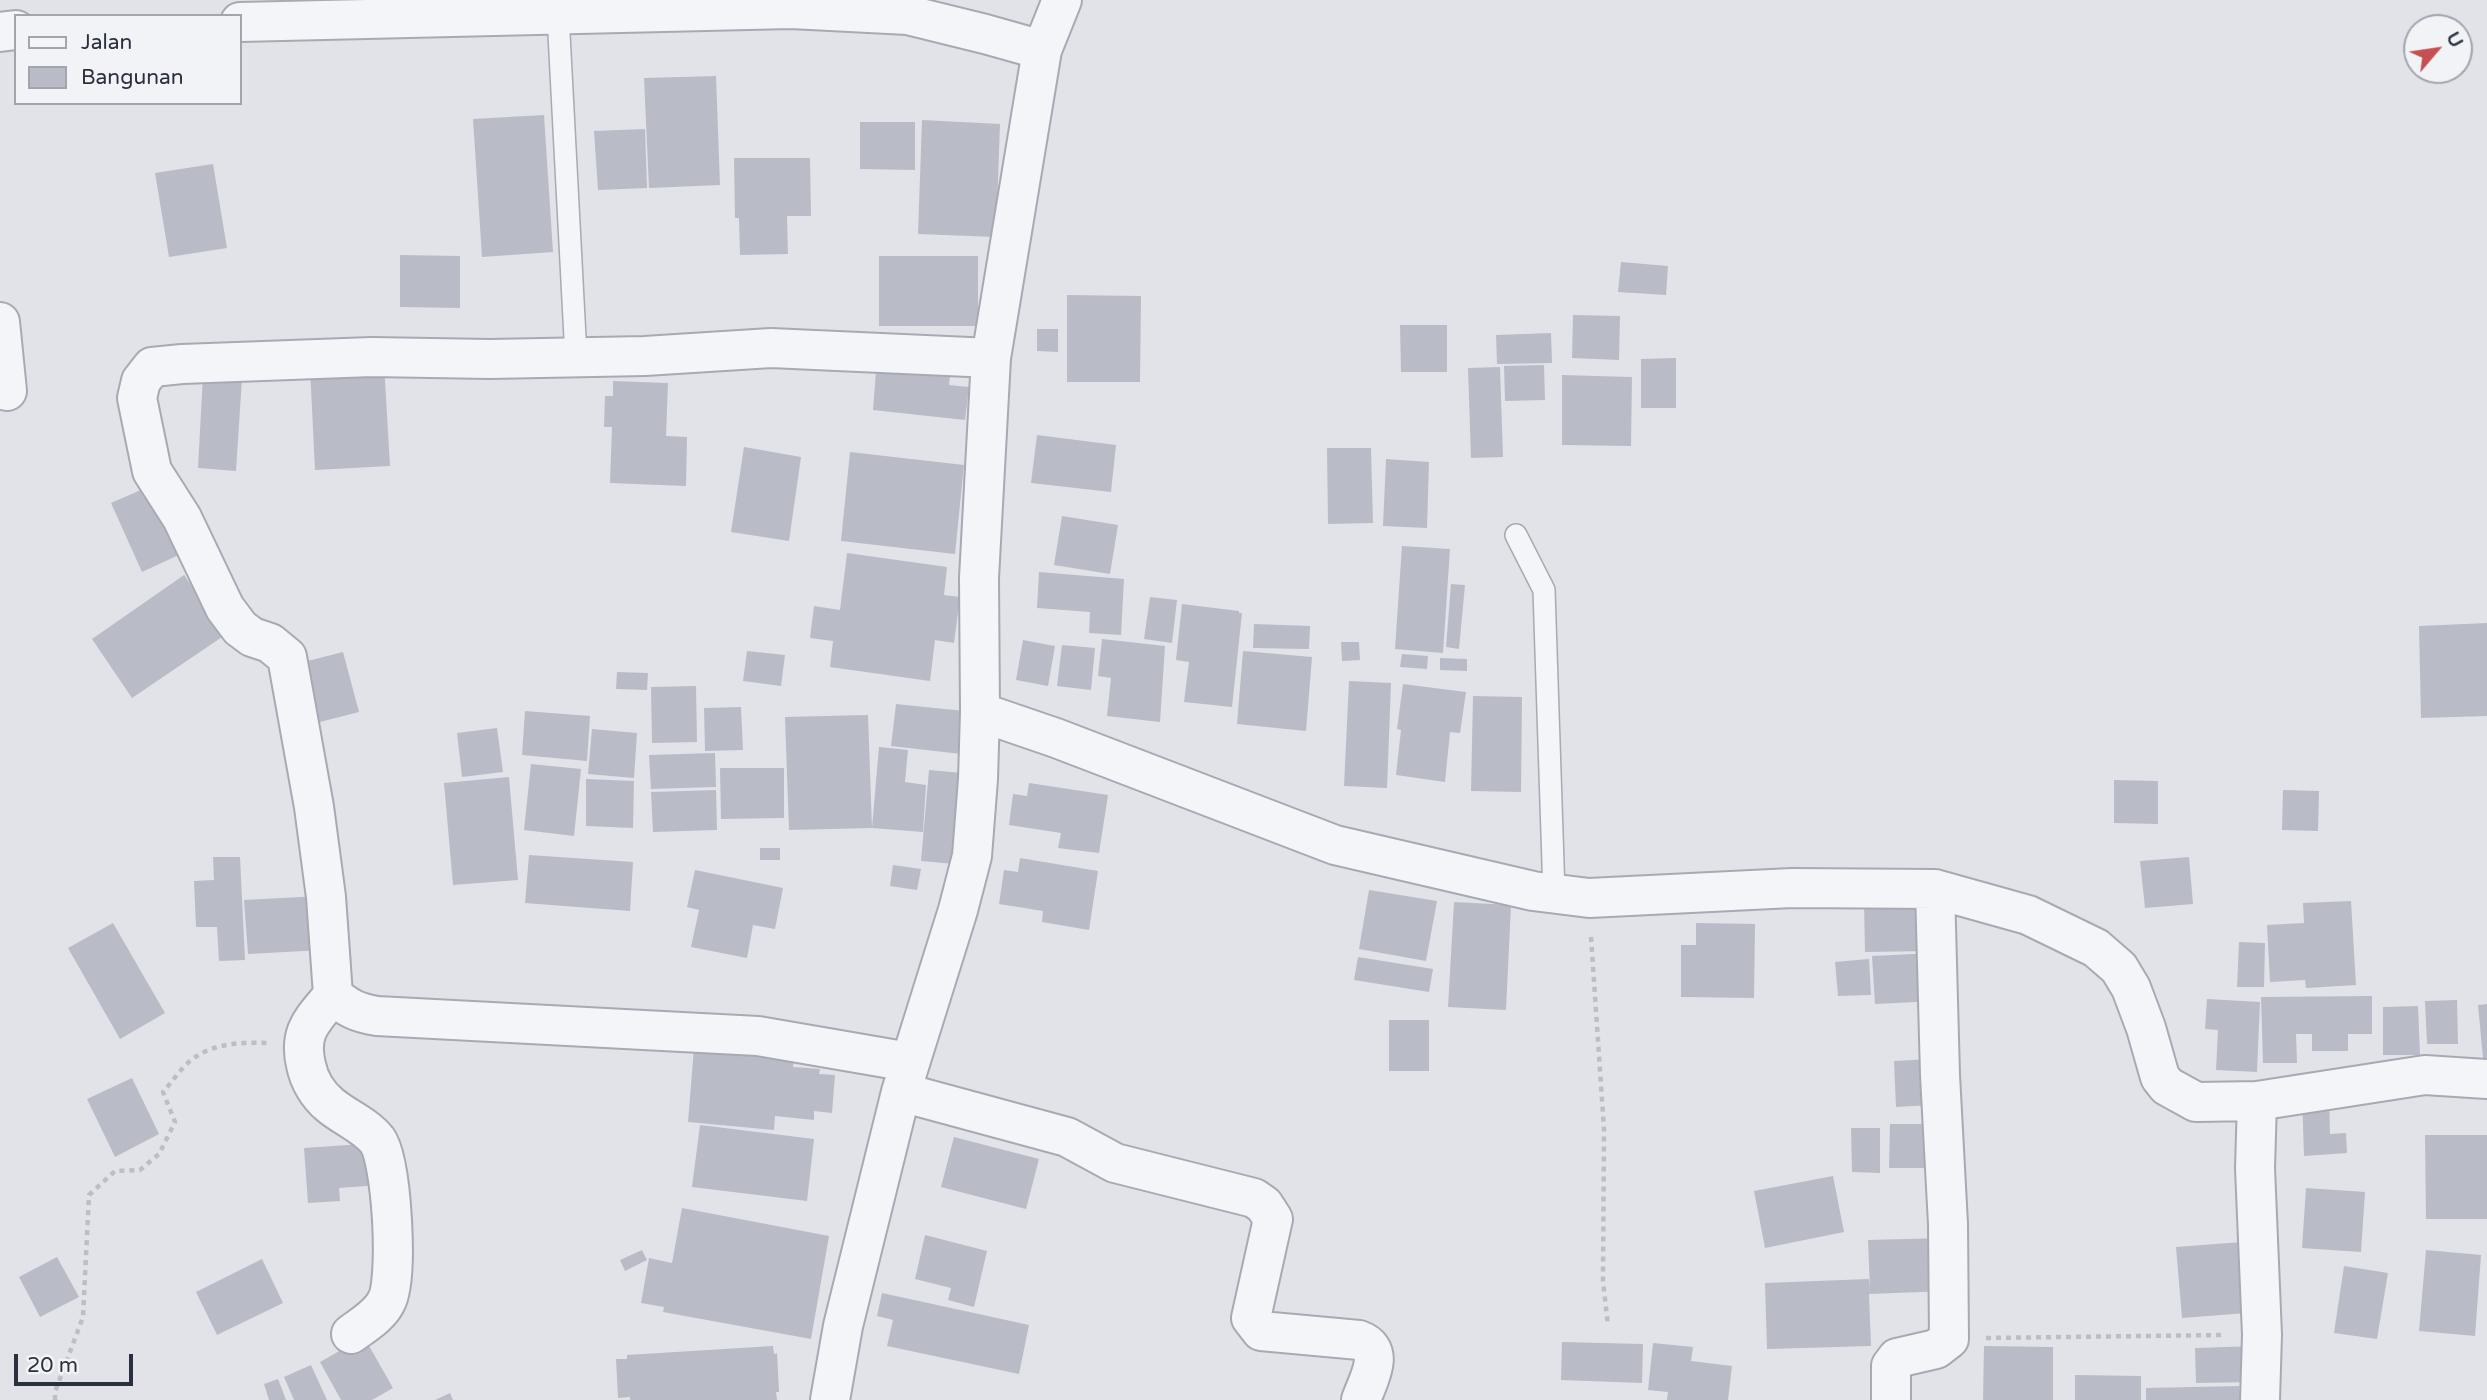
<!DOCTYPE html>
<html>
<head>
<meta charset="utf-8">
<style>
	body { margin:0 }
	#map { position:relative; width:2487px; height:1400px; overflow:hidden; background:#e1e3e9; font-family:"Varela Round",sans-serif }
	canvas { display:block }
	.legend { position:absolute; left:14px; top:14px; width:228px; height:91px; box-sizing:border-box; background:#f1f3f7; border:2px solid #a2a5ae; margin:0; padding:9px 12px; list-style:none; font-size:21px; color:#2b3040 }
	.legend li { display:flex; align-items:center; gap:14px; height:35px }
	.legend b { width:35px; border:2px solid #a2a5ae }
	.north { position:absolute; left:2403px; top:14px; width:70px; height:70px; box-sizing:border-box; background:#f1f3f7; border:2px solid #a2a5ae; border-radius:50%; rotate:61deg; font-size:19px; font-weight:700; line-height:28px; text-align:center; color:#2b3040 }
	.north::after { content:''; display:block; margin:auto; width:24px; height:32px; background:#c54f52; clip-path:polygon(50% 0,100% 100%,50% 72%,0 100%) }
	.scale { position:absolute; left:14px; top:1354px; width:119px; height:32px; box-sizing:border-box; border:4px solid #2b3040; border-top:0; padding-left:9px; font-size:21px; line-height:24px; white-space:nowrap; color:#2b3040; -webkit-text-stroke:5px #f1f3f7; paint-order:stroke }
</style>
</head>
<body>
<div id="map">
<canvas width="2487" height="1400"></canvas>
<ul class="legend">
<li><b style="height:9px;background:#f4f5f8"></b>Jalan</li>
<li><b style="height:19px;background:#b9bcc6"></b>Bangunan</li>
</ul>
<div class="north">U</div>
<div class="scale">20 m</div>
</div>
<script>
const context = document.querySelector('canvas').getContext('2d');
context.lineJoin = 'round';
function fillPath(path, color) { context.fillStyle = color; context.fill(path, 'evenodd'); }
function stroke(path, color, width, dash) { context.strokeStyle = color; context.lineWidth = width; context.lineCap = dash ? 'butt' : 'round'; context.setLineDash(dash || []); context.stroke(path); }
const building = new Path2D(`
	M716,76L720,185L649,188L644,78Z
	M544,115L553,252L482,257L473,119Z
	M922,120L1000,124L996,237L918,234Z
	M860,122H915V170L860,169Z
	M645,129L647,188L598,190L594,131Z
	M734,158H810L811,216H787L788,254L740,255L739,218H735Z
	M213,164L227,248L169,257L155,173Z
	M400,255L460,256V308L400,307Z
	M879,256H978V326H879Z
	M1621,262L1668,266L1666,295L1618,292Z
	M1067,295L1141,296L1140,382H1067Z
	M1573,315L1620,316L1619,360L1572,358Z
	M1400,325H1447V372H1401Z
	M1037,329H1058V352L1037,351Z
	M1551,333L1552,363L1497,364L1496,335Z
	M1676,358V408H1641V359Z
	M877,359L951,366L949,385L969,387L965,420L873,410Z
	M384,364L390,466L315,470L310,368Z
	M1544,365L1545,400L1505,401L1504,366Z
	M1500,367L1503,457L1471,458L1468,368Z
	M203,375L242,378L236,471L198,468Z
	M1562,375L1632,377L1631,446L1562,445Z
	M613,381L668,383L666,436L687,437L686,486L610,483L612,427H604L605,396H613Z
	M1037,435L1116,445L1111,492L1031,483Z
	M744,447L801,457L789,541L731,532Z
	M1327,448H1371L1373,523L1328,524Z
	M850,452L964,465L955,554L841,541Z
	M1386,459L1429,462L1427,528L1383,526Z
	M150,486L181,554L142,572L111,503Z
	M1062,516L1118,525L1110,574L1054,565Z
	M1402,546L1450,549L1443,653L1395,649Z
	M847,553L947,567L944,595L960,597L954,643L935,640L930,681L830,667L833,641L810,638L814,606L840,610Z
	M1039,572L1124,579L1121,635L1089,633L1090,612L1037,608Z
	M184,575L225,635L132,698L92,639Z
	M1451,584L1465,585L1459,649L1446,647Z
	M1150,597L1177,600L1172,643L1144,639Z
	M1182,604L1239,611V613H1242L1232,707L1184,702L1189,662L1176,660Z
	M2487,623V716L2421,718L2419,626Z
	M1254,624L1310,626L1309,649L1253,648Z
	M1102,639L1165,646L1160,722L1107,716L1111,678L1098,676Z
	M1023,640L1055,646L1048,686L1016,680Z
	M1341,642H1359L1360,660L1342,661Z
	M1062,645L1095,648L1091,690L1057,686Z
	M747,651L785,655L781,686L743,681Z
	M1243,651L1312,657L1306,731L1237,724Z
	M343,652L359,712L312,724L296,664Z
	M1402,654L1428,656L1427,669L1400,667Z
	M1440,658L1467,659V671L1440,670Z
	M617,672L648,673L647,690L616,689Z
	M1349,681L1391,683L1387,788L1344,786Z
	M1403,684L1466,692L1460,733L1450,732L1445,782L1396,775L1401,730L1397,729Z
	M696,686L697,742L652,743L651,687Z
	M1473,696L1522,697L1521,792L1471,791Z
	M896,704L974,712L970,755L891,746Z
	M741,707L743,750L705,751L704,708Z
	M525,711L590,716L587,761L522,755Z
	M868,715L872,828L789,830L785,717Z
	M497,728L503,772L462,777L457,733Z
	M592,729L637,733L634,778L588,774Z
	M879,747L908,750L905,782L926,785L923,832L872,828Z
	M715,753L716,787L651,789L649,755Z
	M531,764L581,769L574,836L524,830Z
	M720,768H784V818L721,819Z
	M929,770L973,774L966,865L921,861Z
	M509,777L518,880L453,885L444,783Z
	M586,779L634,781L633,828L586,826Z
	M2114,780L2158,781V824L2114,823Z
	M1029,783L1108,795L1099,853L1058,848L1061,833L1009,825L1013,794L1027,796Z
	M716,790L717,830L653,832L651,792Z
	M2283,790L2319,791L2318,831L2282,830Z
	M760,848H780V860H760Z
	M529,855L633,862L630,911L525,903Z
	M213,857H240L245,960L219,961L217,927H196L194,881L214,880Z
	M2189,857L2193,904L2145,908L2140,861Z
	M1020,858L1098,871L1089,930L1042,922L1043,911L999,904L1004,870L1018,872Z
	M893,865L921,869L917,890L890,886Z
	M695,870L783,888L775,929L753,925L747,958L691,947L699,910L687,907Z
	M1369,890L1437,901L1426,961L1359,949Z
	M321,896L323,950L248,954L244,900Z
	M1930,901L1932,951L1865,952L1864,902Z
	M2351,901L2356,985L2306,988L2305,980L2270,982L2267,925L2304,923L2303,903Z
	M1454,902L1511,905L1506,1010L1448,1007Z
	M113,923L165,1013L120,1039L68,948Z
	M1696,923L1755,924L1754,998L1681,997V945H1696Z
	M2239,942L2265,943L2264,987H2237Z
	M1934,953L1937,1001L1875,1004L1872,956Z
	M1358,957L1433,969L1429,992L1354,980Z
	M1869,959L1871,995L1838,996L1835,962Z
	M2372,996V1034H2348V1051H2312V1034H2296L2297,1063H2263L2261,997Z
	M2207,999L2260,1002L2257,1072L2216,1070L2218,1030L2205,1029Z
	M2457,1000L2458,1044H2427L2425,1001Z
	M2487,1004V1058H2483L2478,1005Z
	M2418,1006L2420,1055H2383V1007Z
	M1389,1020H1429V1071H1389Z
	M694,1048L794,1058L793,1067L820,1069L819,1074L835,1075L832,1113L814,1111V1120L775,1116L774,1130L688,1122Z
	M1930,1059L1932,1105L1896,1107L1894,1061Z
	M132,1078L159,1134L115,1157L87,1099Z
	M2302,1095H2329L2330,1134L2346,1133L2347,1153L2304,1156Z
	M1890,1124H1936V1168H1889Z
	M700,1125L814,1139L807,1201L692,1187Z
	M1851,1128H1880V1173L1852,1172Z
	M2425,1135H2487V1219H2426Z
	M954,1137L1039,1159L1026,1209L941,1187Z
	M377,1143L381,1185L339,1188L340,1201L308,1203L304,1148Z
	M1833,1176L1844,1232L1765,1248L1754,1191Z
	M2306,1188L2365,1192L2361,1252L2302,1248Z
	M682,1208L829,1236L811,1339L663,1312L664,1307L641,1303L649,1258L672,1263Z
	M925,1235L987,1251L974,1307L948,1300L951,1288L915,1279Z
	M1946,1238L1948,1291L1869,1294L1871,1346L1767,1349L1765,1283L1869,1279L1870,1290L1868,1240Z
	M2255,1241L2260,1312L2182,1318L2176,1247Z
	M642,1250L647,1260L625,1271L620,1260Z
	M2426,1250L2481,1255L2475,1336L2419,1331Z
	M57,1257L79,1297L40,1317L19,1277Z
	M262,1259L283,1303L217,1335L196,1292Z
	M2344,1266L2388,1273L2377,1339L2334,1333Z
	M882,1293L1029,1325L1019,1374L887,1346L893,1320L877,1316Z
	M364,1337L393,1388L372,1400H341L320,1362Z
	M1562,1342L1643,1344L1642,1383L1561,1380Z
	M1653,1343L1693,1347L1691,1361L1732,1366L1728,1400H1667L1668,1392L1648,1390Z
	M773,1346L774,1354L777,1353L779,1392H776L777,1400H630V1397L618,1398L616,1359H627V1355Z
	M1984,1346L2053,1347V1400H1983Z
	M2255,1346L2256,1382L2196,1383L2195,1348Z
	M311,1365L327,1400H294L284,1377Z
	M2075,1375L2141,1376V1400H2075Z
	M278,1379L286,1400H269L264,1384Z
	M2239,1386L2240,1400H2146V1388Z
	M450,1393L453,1400H435Z`);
const path = new Path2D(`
	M1591,937L1604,1129L1603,1281L1608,1326
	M1986,1338L2222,1335
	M55,1400V1392L83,1317L89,1195L115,1171L140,1170L159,1154L175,1122L163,1092C173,1081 184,1063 197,1056C217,1043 244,1042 267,1043`);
const lane = new Path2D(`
	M558,15L576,357
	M1516,535L1544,590L1554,894`);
const street = new Path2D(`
	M240,22L791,9L908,15L985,34L1042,50
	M0,32L16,30
	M0,322L7,391
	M980,712L1056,738L1335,845L1533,891L1589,898L1792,888L1935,889L2028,915L2096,948L2119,968L2131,988L2146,1028L2160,1077L2167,1086L2196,1102L2257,1101L2425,1075L2487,1079
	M333,995C313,1020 298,1031 306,1065C309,1080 318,1095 330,1105C344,1117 365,1125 377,1140C392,1160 399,1280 386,1302C379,1316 363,1325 351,1334
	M909,1062L758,1036L377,1016C358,1013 347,1008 333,995L326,897L314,807L287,657L270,643L252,637L240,628L225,608L182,518L152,471L137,398L141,381L152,367L182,364L372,357L490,359L645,356L771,348L991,358
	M901,1092L1067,1137L1115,1163L1254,1198L1264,1205L1273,1219L1251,1318L1261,1331L1359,1340C1387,1350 1368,1380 1361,1400
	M2257,1101L2255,1168L2262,1335L2260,1400
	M830,1400L843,1326L901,1092L958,910L972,856L978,779L980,712L979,578L991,358L1042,50L1062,0
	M1891,1400V1366L1897,1358L1936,1349L1949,1339L1948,1224L1940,1075L1935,889`);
fillPath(building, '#b9bcc6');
stroke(lane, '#a7aab3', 24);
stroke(street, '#a7aab3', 42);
stroke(path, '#bcbec4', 4.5, [5, 5]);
stroke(lane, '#f4f5f8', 21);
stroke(street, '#f4f5f8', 38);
</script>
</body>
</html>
